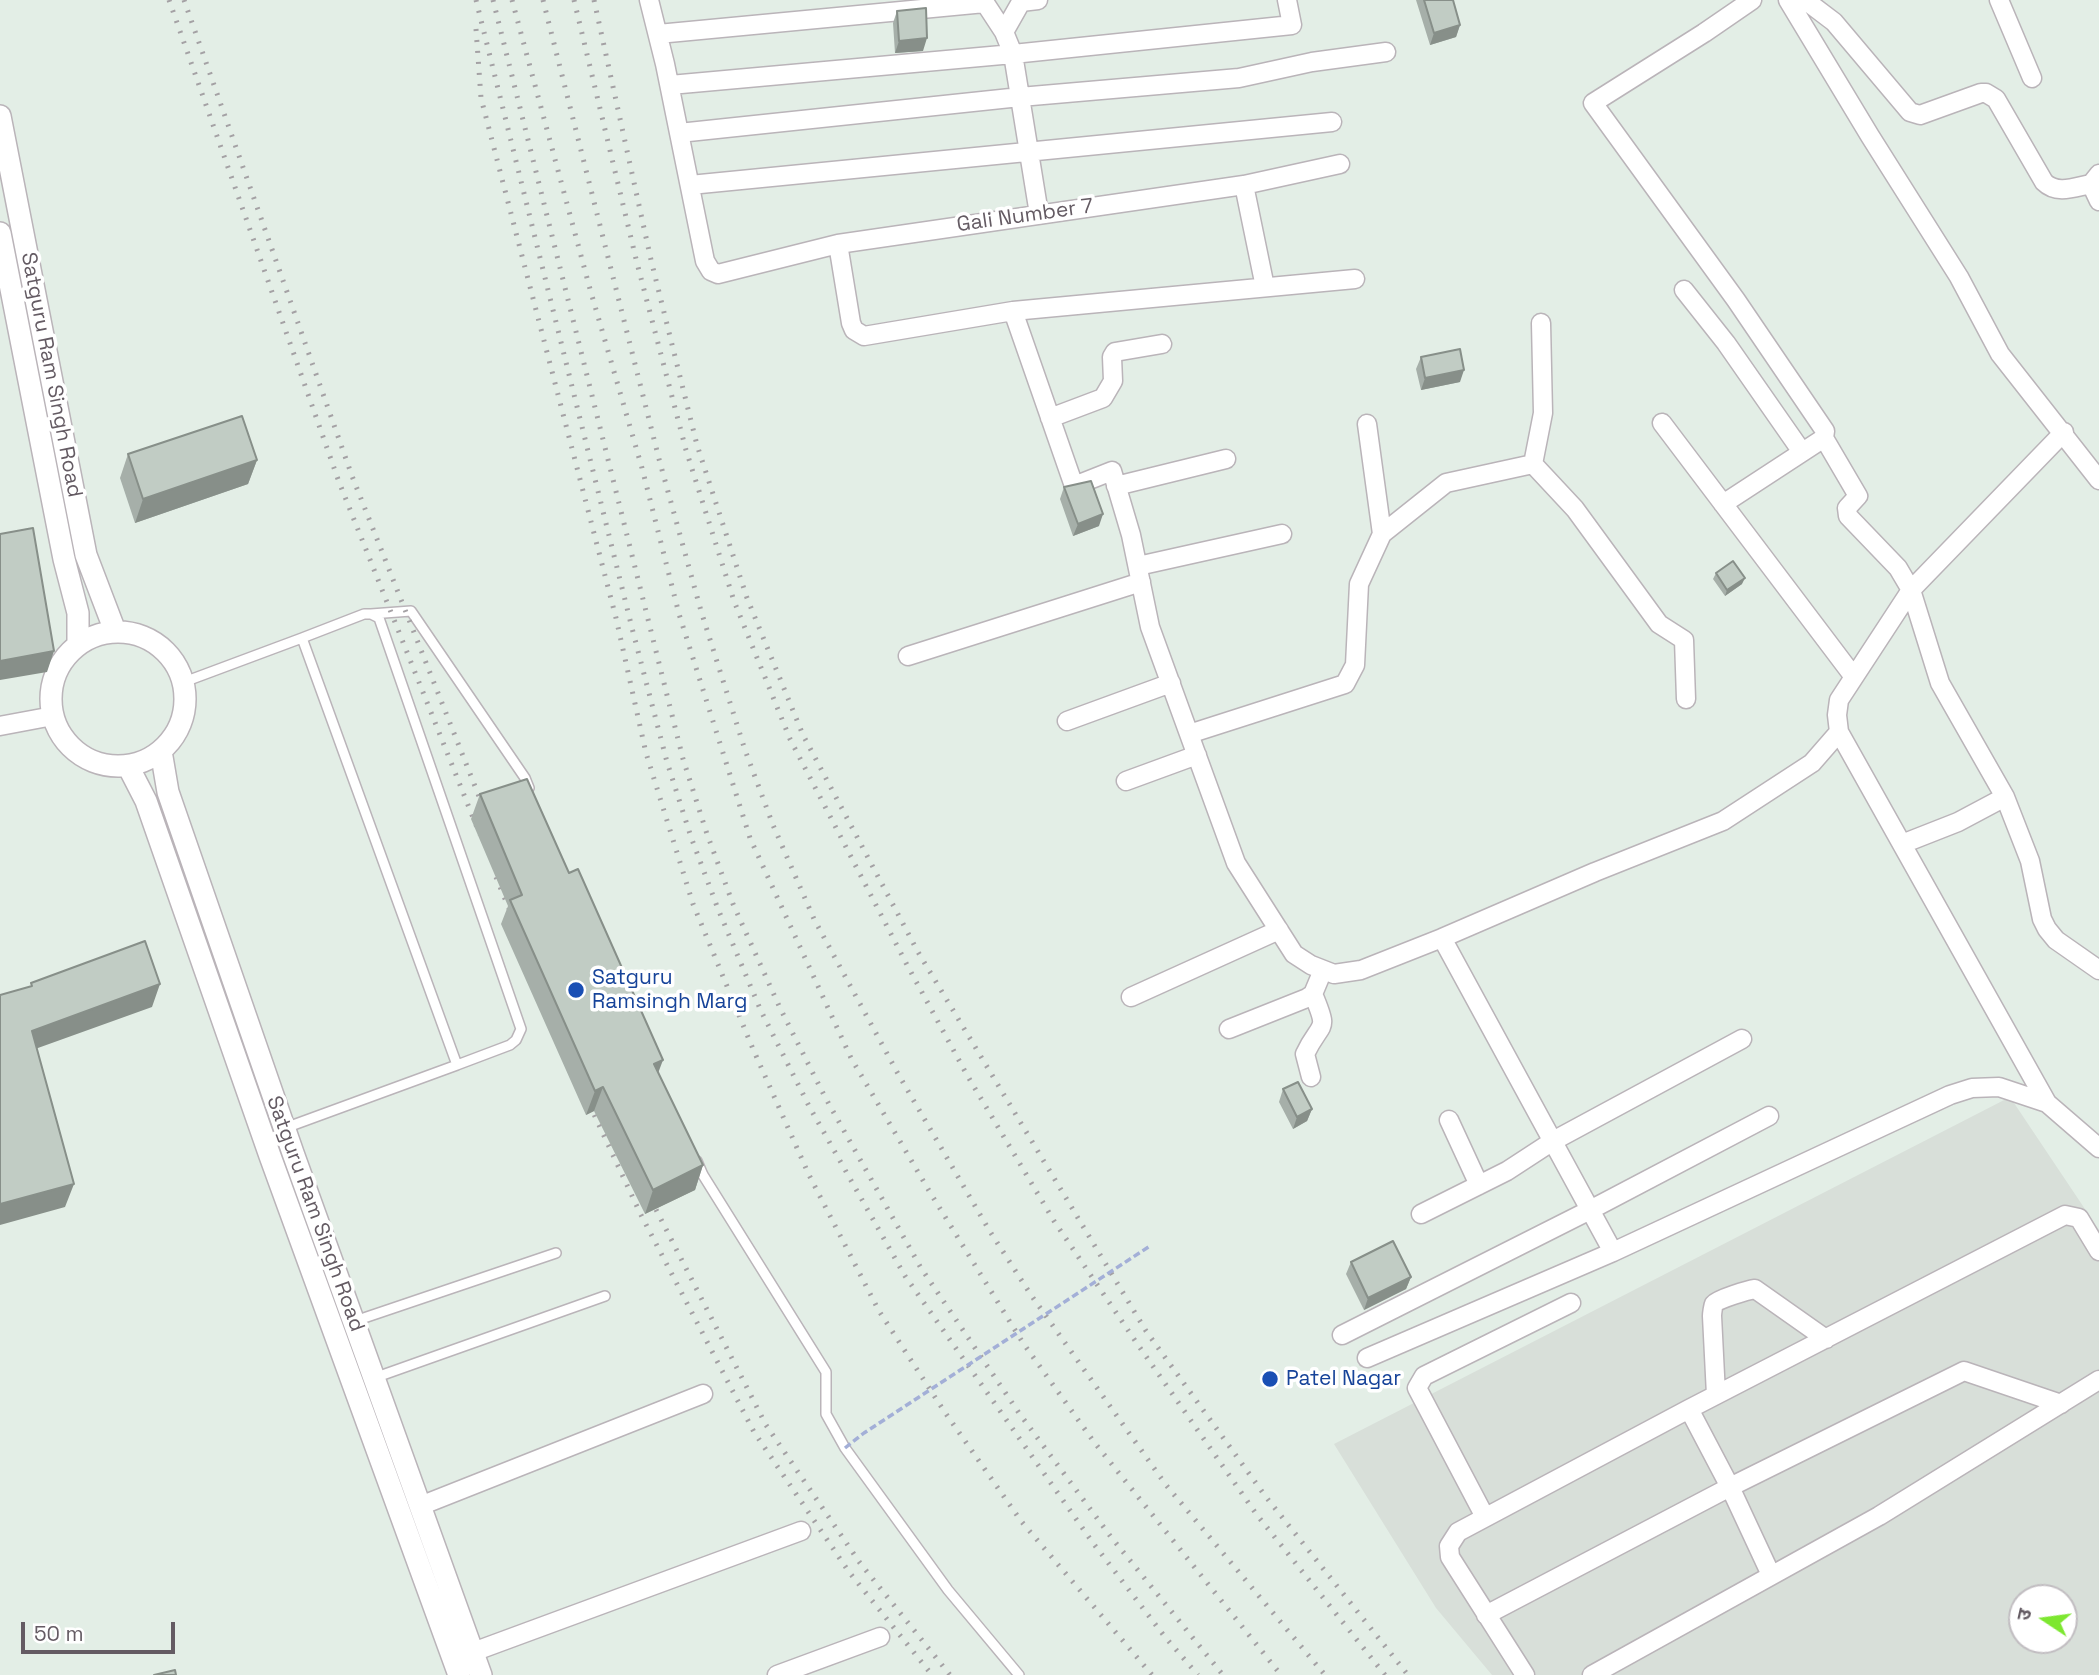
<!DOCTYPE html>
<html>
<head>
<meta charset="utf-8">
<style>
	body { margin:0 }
	#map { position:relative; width:2099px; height:1675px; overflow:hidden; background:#e3eee6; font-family:"Space Grotesk","Noto Sans Devanagari",sans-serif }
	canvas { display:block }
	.north { position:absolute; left:2008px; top:1584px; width:70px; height:70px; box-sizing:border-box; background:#fff; border:2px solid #c1bdc1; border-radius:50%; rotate:283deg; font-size:19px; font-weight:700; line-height:28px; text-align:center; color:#645b63 }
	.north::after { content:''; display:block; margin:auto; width:24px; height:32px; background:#7de730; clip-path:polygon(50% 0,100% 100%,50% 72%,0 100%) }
	.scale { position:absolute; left:21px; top:1622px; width:154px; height:32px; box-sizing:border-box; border:4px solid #645b63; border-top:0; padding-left:9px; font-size:21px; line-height:24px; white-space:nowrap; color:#645b63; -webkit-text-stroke:5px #fff; paint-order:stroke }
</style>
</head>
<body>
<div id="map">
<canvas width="2099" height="1675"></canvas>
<div class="north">उ</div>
<div class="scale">50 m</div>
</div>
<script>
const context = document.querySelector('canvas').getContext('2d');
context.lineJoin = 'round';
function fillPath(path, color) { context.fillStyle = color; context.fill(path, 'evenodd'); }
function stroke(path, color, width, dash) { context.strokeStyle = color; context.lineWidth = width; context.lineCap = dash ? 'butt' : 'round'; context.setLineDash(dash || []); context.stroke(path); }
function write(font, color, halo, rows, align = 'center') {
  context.font = font + ' "Space Grotesk",sans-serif'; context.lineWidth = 7; context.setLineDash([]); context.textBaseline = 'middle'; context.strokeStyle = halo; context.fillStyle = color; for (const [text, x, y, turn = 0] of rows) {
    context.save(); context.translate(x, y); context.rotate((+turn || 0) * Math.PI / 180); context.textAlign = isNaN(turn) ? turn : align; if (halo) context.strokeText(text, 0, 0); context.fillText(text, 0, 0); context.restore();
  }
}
const industrial = new Path2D(`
	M2010,1097L2099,1230V1675H1492L1436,1608L1334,1444ZM2022,1598H2064V1640H2022Z`);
const service = new Path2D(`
	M371,614L411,611L525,778L529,788
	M302,638L364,614H371L379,618L521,1029L516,1040L510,1045L457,1065
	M184,682L302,638L457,1065L285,1128
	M697,1161L703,1175L826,1372V1414L845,1448L948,1590L1019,1675
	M355,1321L556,1253
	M374,1378L605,1296`);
const minor = new Path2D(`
	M649,0L665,64L705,261L711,271L718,274L838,244L1244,185L1340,164
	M983,0L1004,32L1013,54L1039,214
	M1788,0L1870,136L1959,277L2000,354L2099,480
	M1805,0L1834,22L1910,112L1920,115L1981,93H1986L1996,99L2044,182C2057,195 2075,187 2091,184L2099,174
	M1999,0L2032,78
	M1004,32L1021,2L1038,0
	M658,34L985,3
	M670,85L1013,54L1292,25L1287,0
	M679,133L1020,97L1239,78L1312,62L1386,52
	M2091,184L2099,201
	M690,185L1332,122
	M1244,185L1265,287
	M838,244L851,323L854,330L864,336L1013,311L1074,486L1112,471L1131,535L1150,627L1236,863L1294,954L1311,965L1334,974L1361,970L1442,938L1613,1252L1950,1095L1972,1088L1999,1087L2047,1103L2099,1148
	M1684,290L1726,343L1802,452
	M1013,311L1355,279
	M1050,418L1103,398L1113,381L1112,357L1115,352L1162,344
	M1662,423L1854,677
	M1367,424L1382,534
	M1824,438L1858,496L1847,508L1848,516L1898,568L1911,590L2064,432
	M1533,464L1575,509L1659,624L1684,640L1686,699
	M1116,486L1226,459
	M1723,504L1824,438L1825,431L1736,300L1593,103L1704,33L1752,0
	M1138,566L1282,534
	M908,656L1141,582
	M1067,721L1171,683
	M0,726L53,716
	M1839,732L1837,715L1839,700L1911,590L1940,683L2005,797L2030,861L2042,919L2047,929L2056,940L2099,970
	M1189,734L1345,684L1355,665L1359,584L1382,534L1446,483L1533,464L1543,413L1541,323
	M1126,781L1197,755
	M1902,844L1958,822L2005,797
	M1442,938L1595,872L1723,821L1812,763L1839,732L2047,1103
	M1131,997L1279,930
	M1229,1029L1307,998L1313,994L1323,970
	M1311,1077L1305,1054C1321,1020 1330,1034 1313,994
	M1449,1120L1479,1185
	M1421,1214L1507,1171L1553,1141L1742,1039
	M1342,1335L1590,1210L1769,1116
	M1367,1358L1613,1252
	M1716,1395L1712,1316C1712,1314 1713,1306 1714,1304C1718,1299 1748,1290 1755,1289L1826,1339
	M1689,1409L1730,1487L1771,1575
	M420,1506L703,1394
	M1485,1517L1417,1388L1424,1376L1571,1303
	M1486,1615L1730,1487L1964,1371L2061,1404
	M473,1652L801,1531
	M777,1675L880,1637
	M1525,1675L1450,1557L1449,1546L1458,1532L1689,1409L2065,1215L2079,1218L2099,1251
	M1592,1675L1879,1516L2099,1380`);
const tertiary = new Path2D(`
	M0,116L86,555L115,631
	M0,233L64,559L78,613V645
	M51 699a67 67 0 1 1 134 0a67 67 0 1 1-134 0Z
	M161,751L168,792L293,1153L481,1675
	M128,766L146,801L270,1156L459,1675`);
const rail = new Path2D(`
	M169,0L339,482L480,835
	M184,0L352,476L486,814
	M476,0L632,628L667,762L691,837L718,909L761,1011L809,1106L905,1276L1093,1543L1165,1637L1198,1675
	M493,0L683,759L707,834L733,904L780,1008L825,1097L921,1268L1019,1413L1111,1537L1223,1675
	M512,0L590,289L642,468L679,614L750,838L851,1058L931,1194L1023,1343L1094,1442L1281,1675
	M543,0L659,459L701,611L745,750L773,825L814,919L897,1072L989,1230L1031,1295L1166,1485L1325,1675
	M574,0L637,263L686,450L734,601L790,739L906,963L967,1075L1054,1221L1136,1342L1257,1515L1385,1675
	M594,0L651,260L697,445L747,598L803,735L918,952L1146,1331L1266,1497L1408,1675
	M476,29L481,98L616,618L646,753L693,904L753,1049L809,1175L879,1311L944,1411L1021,1521L1152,1675
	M496,877L515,923
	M585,1095L640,1213L754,1432L849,1572L932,1675
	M646,1190L766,1425L860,1563L950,1675`);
const pathBridge = new Path2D(`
	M845,1448L864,1433L1150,1246`);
const wall = new Path2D(`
	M1416,0H1453L1460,25L1456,37L1430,45Z
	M897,11L923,51L895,53L893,23Z
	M1421,357L1460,382L1421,390L1416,369Z
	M128,454L257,460L248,484L135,523L120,478Z
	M1064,487L1099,526L1073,536L1060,499Z
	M1716,573L1742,584L1725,596L1713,579Z
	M480,794L569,873L658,1073L703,1165L695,1190L645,1214L594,1111L586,1115L501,924L508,906L471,819Z
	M1283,1089L1312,1109L1307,1121L1293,1129L1279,1102Z
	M1351,1262L1411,1277L1406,1289L1364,1310L1346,1274Z`);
const shadedWall = new Path2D(`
	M1460,25L1456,37L1430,45L1434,33Z
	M927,38L923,51L895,53L899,41Z
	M1464,370L1460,382L1421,390L1425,378Z
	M257,460L248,484L135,523L143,499Z
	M1103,514L1099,526L1073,536L1078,524Z
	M1745,578L1742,584L1725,596L1727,590Z
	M54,651L47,672L0,680V661Z
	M160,984L152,1007L24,1053L32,1031Z
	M663,1060L654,1084V1064Z
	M603,1087L594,1111L586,1115L595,1091Z
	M1312,1109L1307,1121L1293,1129L1297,1117Z
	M703,1165L695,1190L645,1214L653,1190Z
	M74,1184L65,1207L0,1225V1204Z
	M1411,1277L1406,1289L1364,1310L1368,1298Z`);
const building = new Path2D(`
	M1424,0H1453L1460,25L1434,33Z
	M926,8L927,38L899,41L897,11Z
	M1460,349L1464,370L1425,378L1421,357Z
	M242,416L257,460L143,499L128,454Z
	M1091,481L1103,514L1078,524L1064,487Z
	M33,528L54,651L0,661V534Z
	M1733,561L1745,578L1727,590L1716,573Z
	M527,779L569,873L578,869L663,1060L654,1064L703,1165L653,1190L603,1087L595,1091L510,900L522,895L480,794Z
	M145,941L160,984L32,1031L74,1184L0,1204V995L32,986L31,983Z
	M1298,1082L1312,1109L1297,1117L1283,1089Z
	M1393,1241L1411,1277L1368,1298L1351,1262Z
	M175,1670L176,1675H154Z`);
const markers = [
	[576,990,9,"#1a4fb4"],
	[1270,1379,9,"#1a4fb4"]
];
const streetNames = [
	["Gali Number 7",1025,216,-8],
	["Satguru Ram Singh Road",51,375,79],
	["Satguru Ram Singh Road",315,1214,70]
];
const transitNames = [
	["Satguru",592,978],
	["Ramsingh Marg",592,1002],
	["Patel Nagar",1286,1379]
];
fillPath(industrial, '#d8dfd9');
stroke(service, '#bab4b9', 12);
stroke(minor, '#bab4b9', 21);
stroke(tertiary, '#bab4b9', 24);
stroke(service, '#fff', 9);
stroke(minor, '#fff', 18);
stroke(tertiary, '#fff', 21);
stroke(rail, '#a4a1a4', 5, [2, 9]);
stroke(pathBridge, '#a3afd7', 3.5, [7, 3.5]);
fillPath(wall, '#a6afa9');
fillPath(shadedWall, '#878f89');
fillPath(building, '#c1ccc4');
stroke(building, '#878f89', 2);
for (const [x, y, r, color] of markers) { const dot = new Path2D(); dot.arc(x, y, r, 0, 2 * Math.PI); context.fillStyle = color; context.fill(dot); stroke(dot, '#fff', 2.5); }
write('21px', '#645b63', '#fff', streetNames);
write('21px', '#164399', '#fff', transitNames, 'left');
</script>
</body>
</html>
